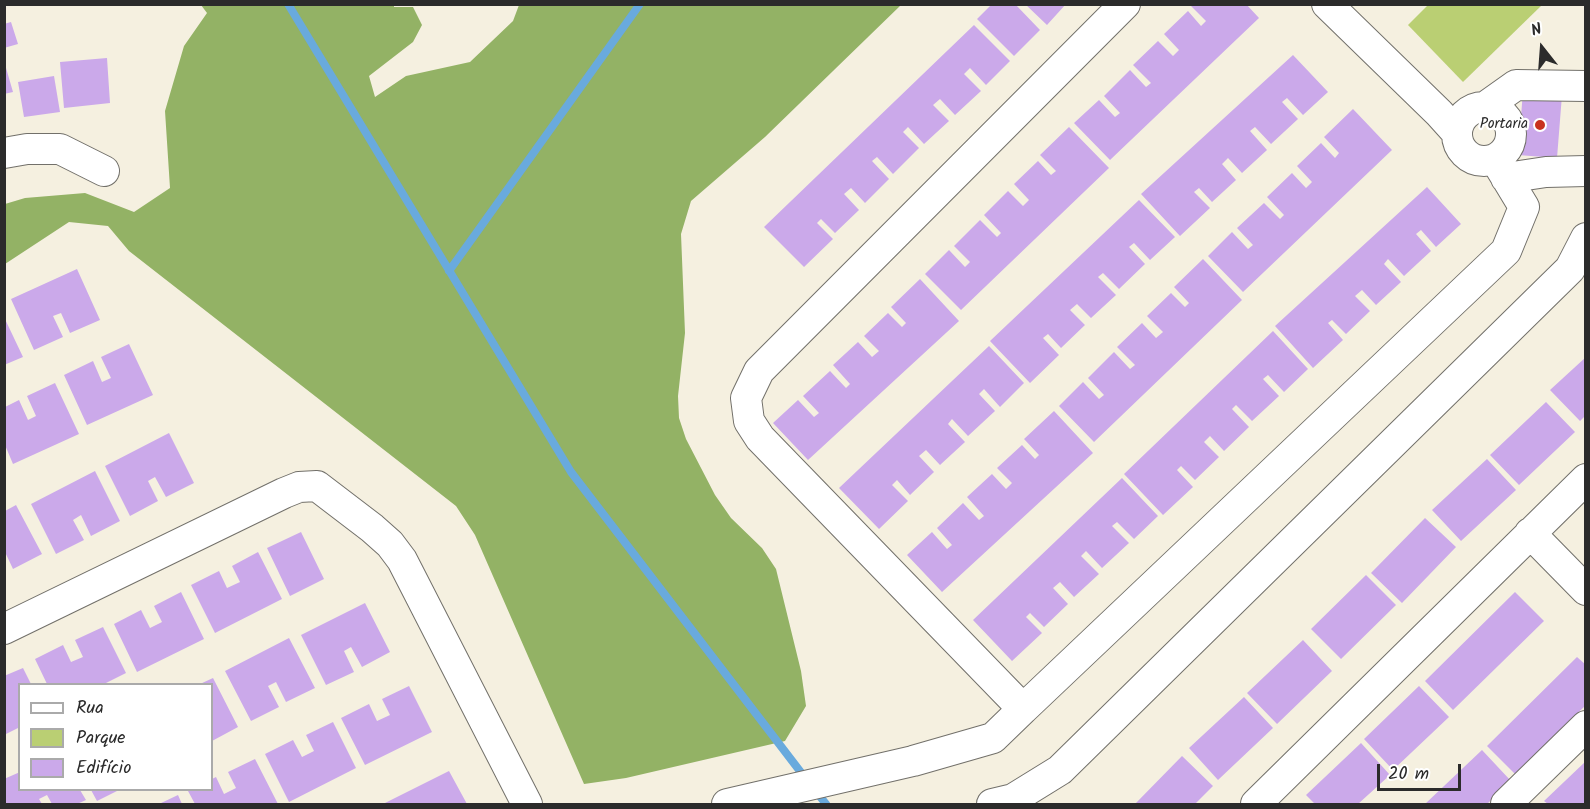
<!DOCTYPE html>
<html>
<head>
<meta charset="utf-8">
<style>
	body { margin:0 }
	#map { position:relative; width:1590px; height:809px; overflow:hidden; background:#f5f0e0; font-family:Kalam,sans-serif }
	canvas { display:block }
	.frame { position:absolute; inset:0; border:6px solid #2b2b2b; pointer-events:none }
	.legend { position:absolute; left:18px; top:683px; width:195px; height:108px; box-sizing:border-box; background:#fff; border:2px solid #aaa; margin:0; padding:8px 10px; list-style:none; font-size:18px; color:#2b2b2b }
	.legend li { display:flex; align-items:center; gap:12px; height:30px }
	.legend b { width:30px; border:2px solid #aaa }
	.north { position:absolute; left:1512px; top:18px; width:60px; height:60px; -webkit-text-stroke:4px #fff; paint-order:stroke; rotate:343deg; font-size:16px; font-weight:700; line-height:24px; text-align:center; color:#2b2b2b }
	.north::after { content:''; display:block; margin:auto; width:21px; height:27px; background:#2b2b2b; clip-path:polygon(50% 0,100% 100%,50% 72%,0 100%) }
	.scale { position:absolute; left:1377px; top:764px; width:84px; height:27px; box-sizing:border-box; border:3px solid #2b2b2b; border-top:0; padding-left:8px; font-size:18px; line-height:21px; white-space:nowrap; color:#2b2b2b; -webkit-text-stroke:4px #fff; paint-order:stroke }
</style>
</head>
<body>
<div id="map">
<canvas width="1590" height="809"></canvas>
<div class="frame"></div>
<ul class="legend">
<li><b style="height:8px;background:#fff"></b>Rua</li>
<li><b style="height:16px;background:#bacf73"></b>Parque</li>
<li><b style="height:16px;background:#cba9ea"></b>Edifício</li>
</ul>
<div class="north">N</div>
<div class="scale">20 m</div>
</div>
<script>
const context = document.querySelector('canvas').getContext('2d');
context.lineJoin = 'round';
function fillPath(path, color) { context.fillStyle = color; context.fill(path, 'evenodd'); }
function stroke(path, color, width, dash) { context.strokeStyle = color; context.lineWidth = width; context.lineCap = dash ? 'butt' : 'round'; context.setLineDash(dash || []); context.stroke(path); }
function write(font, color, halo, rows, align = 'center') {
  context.font = font + ' Kalam,sans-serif'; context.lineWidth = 4.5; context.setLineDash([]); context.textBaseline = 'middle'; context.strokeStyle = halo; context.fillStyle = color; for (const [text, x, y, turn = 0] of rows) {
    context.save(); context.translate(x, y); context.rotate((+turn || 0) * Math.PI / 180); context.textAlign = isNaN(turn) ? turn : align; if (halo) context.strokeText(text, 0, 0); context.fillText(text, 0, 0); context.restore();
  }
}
const green = new Path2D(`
	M1429,4H1541L1542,5L1463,82L1408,25Z`);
const forest = new Path2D(`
	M394,4V7H413L422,25L413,42L369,76L375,97L406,76L470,62L513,21L519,5H901L765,137L691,201L681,234L685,333L678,396L679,418L686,439L715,495L731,518L762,548L776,569L801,671L806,706L785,741L626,778L584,784L475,535L456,506L129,251L108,226L69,222L5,264V204L25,198L85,193L134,212L170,188L165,111L184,46L207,13L201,5Z`);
const stream = new Path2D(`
	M288,4L571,472L806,779
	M449,271L640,4
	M814,789L826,804`);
const building = new Path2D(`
	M992,4H1015L1040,30L1014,56L977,19Z
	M1025,4H1066L1047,25Z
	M1189,4H1246L1259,18L1110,160L1074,123L1099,100L1115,117L1120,113L1104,96L1130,70L1146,87L1151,83L1133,65L1158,41L1173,56L1179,50L1164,34L1188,11L1201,26L1206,21Z
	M11,22L18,44L4,48V24Z
	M974,25L1010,61L986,85L970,68L964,74L981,91L955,115L940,99L933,105L949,121L924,144L908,127L903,132L919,148L893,174L877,157L872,161L889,179L865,203L851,188L844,194L859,210L835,233L821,219L817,223L833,239L804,267L764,227Z
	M1293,55L1328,92L1303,115L1287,98L1282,102L1298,119L1271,144L1255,127L1250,131L1267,150L1242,173L1228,158L1222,164L1236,180L1212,202L1199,188L1194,192L1210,208L1180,236L1141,194Z
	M107,58L110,103L64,108L60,62Z
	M4,61L13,92L4,94Z
	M54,76L60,112L24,117L18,82Z
	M1523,91L1562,95L1557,158L1518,155Z
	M1353,109L1392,150L1243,292L1208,256L1232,232L1248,249L1253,245L1237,228L1264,203L1280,219L1284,215L1267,197L1292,173L1306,188L1312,182L1297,166L1321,143L1335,158L1339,153L1324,137Z
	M1069,127L1109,168L961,310L925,274L949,250L965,267L970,262L954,246L980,220L997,237L1001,233L984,215L1008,191L1023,206L1029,200L1014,184L1038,161L1051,175L1056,171L1040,155Z
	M1427,187L1461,224L1436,247L1421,230L1416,234L1431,251L1404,276L1388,259L1384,264L1401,282L1376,305L1362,290L1355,296L1370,311L1346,334L1332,320L1328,323L1343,340L1313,368L1275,326Z
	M1139,200L1175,237L1150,260L1134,243L1129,247L1145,264L1119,289L1103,273L1098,277L1116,295L1091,318L1077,304L1070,310L1085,325L1061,348L1048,334L1043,338L1059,355L1030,383L990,341Z
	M1203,259L1242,300L1094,442L1059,406L1083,382L1099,399L1104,395L1088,378L1114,352L1130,369L1135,365L1117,347L1142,323L1156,338L1163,332L1147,316L1171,293L1185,307L1189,303L1174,287Z
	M77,269L100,320L70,333L61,313L53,316L63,337L34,350L11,299Z
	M920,279L959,321L808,460L773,423L798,400L814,417L819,413L803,396L830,371L846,388L850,384L833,365L858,342L872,357L879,351L864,336L888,313L902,327L906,323L891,307Z
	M4,317L23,357L4,365Z
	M1273,331L1308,369L1284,392L1268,375L1263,379L1279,396L1252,421L1236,405L1232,409L1249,427L1224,451L1210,436L1204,442L1219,457L1195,480L1181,466L1177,470L1193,487L1163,515L1124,474Z
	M129,344L153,395L87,425L64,375L93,361L102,382L111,378L101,357Z
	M989,346L1024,383L1000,407L984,389L979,394L995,411L968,436L952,419L948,424L965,442L940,465L926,450L919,456L934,472L910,495L897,480L892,485L908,501L879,529L839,488Z
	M1586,357V415L1580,421L1550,390Z
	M55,383L79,434L13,464L5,445V407L19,400L28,420L36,416L27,396Z
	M1546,402L1575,432L1519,485L1490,455Z
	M1054,411L1093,453L942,592L907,555L932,532L947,549L952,545L937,528L963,503L979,520L984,516L967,497L992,474L1006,489L1012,483L997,468L1022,445L1035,459L1039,455L1024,439Z
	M169,433L194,483L166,497L155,477L148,481L158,501L130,516L105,466Z
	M1487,459L1516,490L1461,541L1432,510Z
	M95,471L120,521L91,536L81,515L73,520L84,540L56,554L31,504Z
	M1122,478L1158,516L1134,539L1117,522L1112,526L1129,543L1102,568L1086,551L1081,556L1099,574L1074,597L1060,582L1053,588L1068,604L1044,627L1030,613L1026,617L1042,633L1012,661L973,620Z
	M16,505L42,554L13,569L5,552V511Z
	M1425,518L1456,547L1402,603L1371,573Z
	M301,532L324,579L290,596L267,548Z
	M258,552L282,599L215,633L191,585L219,571L227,588L240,582L232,566Z
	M1366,575L1396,605L1341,659L1311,629Z
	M181,592L204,639L137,672L114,624L141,610L150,628L162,622L154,606Z
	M1515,592L1544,621L1453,710L1425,681Z
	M365,603L390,652L362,667L351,647L344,651L354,672L326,685L301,635Z
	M103,627L126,673L104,684H47L35,659L63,645L71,662L83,657L75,640Z
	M289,638L315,688L286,702L276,682L268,686L279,707L251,721L225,671Z
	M1303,640L1332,671L1277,724L1247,693Z
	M1577,657L1586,665V705L1515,774L1487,746Z
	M23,668L31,684H20V727L4,735V676Z
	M213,678L238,727L212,741V684H200Z
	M409,686L432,732L365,765L341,718L369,704L377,721L390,715L382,699Z
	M1419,686L1449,717L1393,770L1364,739Z
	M1244,697L1273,728L1218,780L1189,748Z
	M333,722L356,768L289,802L265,754L293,740L302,757L314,751L306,735Z
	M1361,743L1390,775L1358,804H1315L1306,795Z
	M1482,750L1511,781L1487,804H1425Z
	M1182,756L1213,786L1195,804H1135Z
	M255,759L278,804H195L188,791L212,790V779L216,777L224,794L236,788L228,772Z
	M1586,761V804H1548L1544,801Z
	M449,771L467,804H383Z
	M20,772V790H80L86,800L77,804H52L47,795L39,799L42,804H7L4,800V779Z
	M91,790H119L97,801Z
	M178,795L182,804H159Z`);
const minor = new Path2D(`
	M1125,4L759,371L746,398L749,421L760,438L1023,709L1506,251L1524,207L1495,159
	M1327,4L1439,113L1457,133
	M1485,107L1516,85L1586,86
	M1457 134a27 27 0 1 1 54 0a27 27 0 1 1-54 0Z
	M4,153L27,149H60L104,171
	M1506,178L1546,172L1586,171
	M1530,533L1586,590
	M4,629L284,493L299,487L317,486L372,528L390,544L402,560L527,804
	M727,804L913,761L993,738L1023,709
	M992,804L1013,799L1060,770L1570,269L1586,238
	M1256,804L1586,479
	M1506,804L1586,726`);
const markers = [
	[1540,125,6,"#c8321e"]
];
const poiNames = [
	["Portaria",1528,125]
];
fillPath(green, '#bacf73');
fillPath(forest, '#93b265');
stroke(stream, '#69aadd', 8);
fillPath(building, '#cba9ea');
stroke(minor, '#72706a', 32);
stroke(minor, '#fff', 30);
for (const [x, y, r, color] of markers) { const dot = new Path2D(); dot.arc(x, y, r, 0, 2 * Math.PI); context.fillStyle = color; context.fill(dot); stroke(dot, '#fff', 2); }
write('15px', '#2b2b2b', '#fff', poiNames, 'right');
</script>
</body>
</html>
